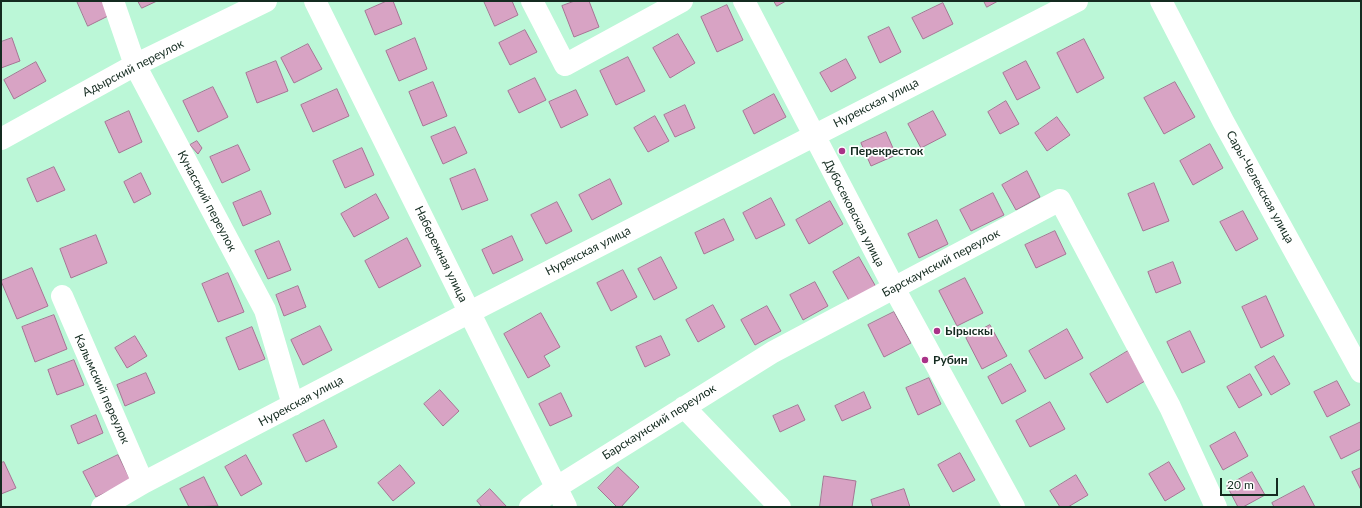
<!DOCTYPE html>
<html>
<head>
<meta charset="utf-8">
<style>
	body { margin:0 }
	#map { position:relative; width:1362px; height:508px; overflow:hidden; background:#bbf7d7; font-family:Lato,sans-serif }
	canvas { display:block }
	.frame { position:absolute; inset:0; border:2px solid #142b20; pointer-events:none }
	.scale { position:absolute; left:1220px; top:478px; width:58px; height:18px; box-sizing:border-box; border:2px solid #142b20; border-top:0; padding-left:5px; font-size:12px; line-height:14px; white-space:nowrap; color:#142b20; -webkit-text-stroke:3px #fff; paint-order:stroke }
</style>
</head>
<body>
<div id="map">
<canvas width="1362" height="508"></canvas>
<div class="frame"></div>
<div class="scale">20 m</div>
</div>
<script>
const context = document.querySelector('canvas').getContext('2d');
context.lineJoin = 'round';
function fillPath(path, color) { context.fillStyle = color; context.fill(path, 'evenodd'); }
function stroke(path, color, width, dash) { context.strokeStyle = color; context.lineWidth = width; context.lineCap = dash ? 'butt' : 'round'; context.setLineDash(dash || []); context.stroke(path); }
function write(font, color, halo, rows, align = 'center') {
  context.font = font + ' Lato,sans-serif'; context.lineWidth = 3.5; context.setLineDash([]); context.textBaseline = 'middle'; context.strokeStyle = halo; context.fillStyle = color; for (const [text, x, y, turn = 0] of rows) {
    context.save(); context.translate(x, y); context.rotate((+turn || 0) * Math.PI / 180); context.textAlign = isNaN(turn) ? turn : align; if (halo) context.strokeText(text, 0, 0); context.fillText(text, 0, 0); context.restore();
  }
}
const building = new Path2D(`
	M77,1H109L114,13L88,26Z
	M138,1H157L142,8Z
	M387,1H393L402,24L375,35L365,11Z
	M484,1H512L518,15L495,26Z
	M575,1H589L599,27L574,37L562,6Z
	M774,1H786L777,6Z
	M984,1H998L987,7Z
	M943,3L953,24L923,39L912,18Z
	M727,5L743,40L717,52L701,17Z
	M889,27L901,52L880,63L868,37Z
	M525,30L537,52L510,65L499,43Z
	M678,34L695,63L670,78L653,48Z
	M12,38L20,61L1,68V42Z
	M415,38L427,69L399,81L386,51Z
	M1084,39L1104,78L1077,93L1057,53Z
	M308,44L322,69L294,83L281,58Z
	M628,57L645,91L616,105L600,71Z
	M846,59L856,78L831,92L820,73Z
	M276,61L288,91L257,103L246,73Z
	M1026,61L1040,88L1017,100L1003,73Z
	M36,62L46,81L14,99L4,80Z
	M535,78L546,100L519,113L508,91Z
	M433,82L447,116L423,126L409,92Z
	M1175,82L1195,117L1164,134L1144,98Z
	M213,87L228,117L198,132L183,101Z
	M337,89L349,116L313,132L301,105Z
	M576,90L588,115L561,128L549,102Z
	M774,94L786,117L754,134L743,111Z
	M1006,101L1019,124L1000,134L988,112Z
	M685,105L695,128L675,137L664,115Z
	M129,111L142,142L119,153L105,122Z
	M933,111L946,135L921,148L908,124Z
	M655,116L669,141L648,152L634,128Z
	M1057,117L1070,135L1047,151L1035,133Z
	M455,127L467,153L443,164L431,137Z
	M886,132L896,155L871,166L861,143Z
	M197,141L202,148L198,154L190,145Z
	M1210,144L1223,168L1193,185L1180,161Z
	M238,145L250,170L222,183L210,157Z
	M362,148L374,175L345,188L333,161Z
	M54,167L65,190L37,202L27,179Z
	M475,169L488,200L462,210L450,179Z
	M1027,171L1040,197L1016,210L1002,185Z
	M141,173L151,194L134,203L124,182Z
	M610,179L622,204L592,220L579,195Z
	M1154,183L1169,221L1143,231L1128,194Z
	M261,191L271,214L243,226L233,203Z
	M993,193L1004,215L971,231L960,210Z
	M376,194L389,218L354,237L341,214Z
	M771,198L785,225L756,239L743,213Z
	M830,201L843,224L809,244L796,220Z
	M557,202L572,231L546,244L531,215Z
	M1243,211L1258,239L1236,251L1220,222Z
	M724,219L734,240L704,254L695,233Z
	M937,220L948,244L919,258L908,234Z
	M1055,231L1066,254L1036,268L1025,245Z
	M96,235L107,263L71,278L60,249Z
	M512,236L523,260L493,274L482,250Z
	M407,238L421,266L379,288L365,261Z
	M279,241L291,270L268,279L255,251Z
	M661,257L677,288L654,300L638,269Z
	M859,257L876,287L850,302L833,272Z
	M1173,262L1181,283L1156,293L1148,272Z
	M32,268L48,306L17,319L1,281Z
	M623,270L637,297L611,311L597,283Z
	M228,273L244,312L218,322L202,284Z
	M965,278L983,313L957,326L939,291Z
	M815,282L828,306L803,320L790,295Z
	M298,286L306,307L284,316L276,295Z
	M1266,296L1284,336L1261,348L1242,307Z
	M713,305L725,327L698,342L686,320Z
	M767,306L781,331L755,345L741,320Z
	M894,312L911,343L884,357L868,325Z
	M541,313L560,347L544,356L550,366L528,378L504,334Z
	M54,315L67,349L35,362L22,327Z
	M990,325L1007,356L982,369L966,338Z
	M320,326L332,350L303,365L291,340Z
	M252,327L265,359L239,370L226,338Z
	M1067,329L1083,358L1045,379L1029,351Z
	M1190,331L1205,362L1182,373L1167,342Z
	M135,336L147,356L127,368L115,348Z
	M661,336L670,355L645,367L636,347Z
	M1128,351L1145,381L1107,403L1090,374Z
	M1274,356L1290,384L1271,395L1255,367Z
	M74,360L84,385L57,395L48,370Z
	M1011,364L1026,391L1002,404L988,377Z
	M146,373L155,393L125,406L117,385Z
	M1250,374L1262,395L1239,408L1227,387Z
	M929,378L941,404L918,415L906,388Z
	M1337,381L1350,405L1327,417L1314,392Z
	M440,390L459,411L443,426L424,404Z
	M864,392L871,408L842,421L835,406Z
	M561,393L572,416L550,426L539,404Z
	M1050,402L1065,429L1030,447L1016,421Z
	M798,405L805,420L780,432L773,416Z
	M96,415L103,433L78,444L71,426Z
	M324,420L337,447L306,462L293,435Z
	M1361,422V449L1341,459L1330,437Z
	M1235,432L1248,456L1223,470L1210,446Z
	M960,453L975,480L953,492L938,465Z
	M118,455L131,481L96,497L83,472Z
	M246,455L262,484L241,496L225,467Z
	M4,462L16,488L1,494V463Z
	M1169,462L1185,489L1165,501L1149,474Z
	M400,465L415,483L393,501L378,483Z
	M618,467L639,487L621,507H617L598,488Z
	M1361,468V490L1352,472Z
	M1252,472L1265,495L1243,507H1238L1227,486Z
	M1076,475L1088,495L1068,507H1060L1050,491Z
	M824,476L856,481L852,507H820Z
	M204,477L218,506L189,507L180,489Z
	M1304,486L1315,507H1274L1272,503Z
	M490,489L507,507H482L477,501Z
	M904,489L910,507H873L871,500Z`);
const street = new Path2D(`
	M113,1L135,65L265,310L293,405
	M315,1L566,507
	M532,1L565,65L682,1
	M744,1L894,288L1014,507
	M1161,1L1223,121L1361,372
	M1,139L135,65L266,1
	M62,296L143,483
	M684,407L780,507
	M102,507L143,483L470,312L1077,1
	M530,507L557,487L773,352L1060,200L1170,407L1216,507`);
const markers = [
	[842,151,4,"#a93288"],
	[937,331,4,"#a93288"],
	[925,360,4,"#a93288"]
];
const streetNames = [
	["Адырский переулок",133,68,-27],
	["Нурекская улица",876,103,-27],
	["Сары-Челекская улица",1260,187,61],
	["Кунасский переулок",207,201,62],
	["Дубосековская улица",854,213,63],
	["Нурекская улица",588,251,-27],
	["Набережная улица",441,254,64],
	["Барскаунский переулок",941,263,-28],
	["Калымский переулок",102,389,66],
	["Нурекская улица",301,401,-28],
	["Барскаунский переулок",659,422,-32]
];
const poiNames = [
	["Перекресток",850,151],
	["Ырыскы",945,331],
	["Рубин",933,360]
];
fillPath(building, '#d8a3c4');
stroke(building, '#a67494', 1);
stroke(street, '#fff', 22);
for (const [x, y, r, color] of markers) { const dot = new Path2D(); dot.arc(x, y, r, 0, 2 * Math.PI); context.fillStyle = color; context.fill(dot); stroke(dot, '#fff', 1.5); }
write('12px', '#142b20', '#fff', streetNames);
write('bold 12px', '#142b20', '#fff', poiNames, 'left');
</script>
</body>
</html>
